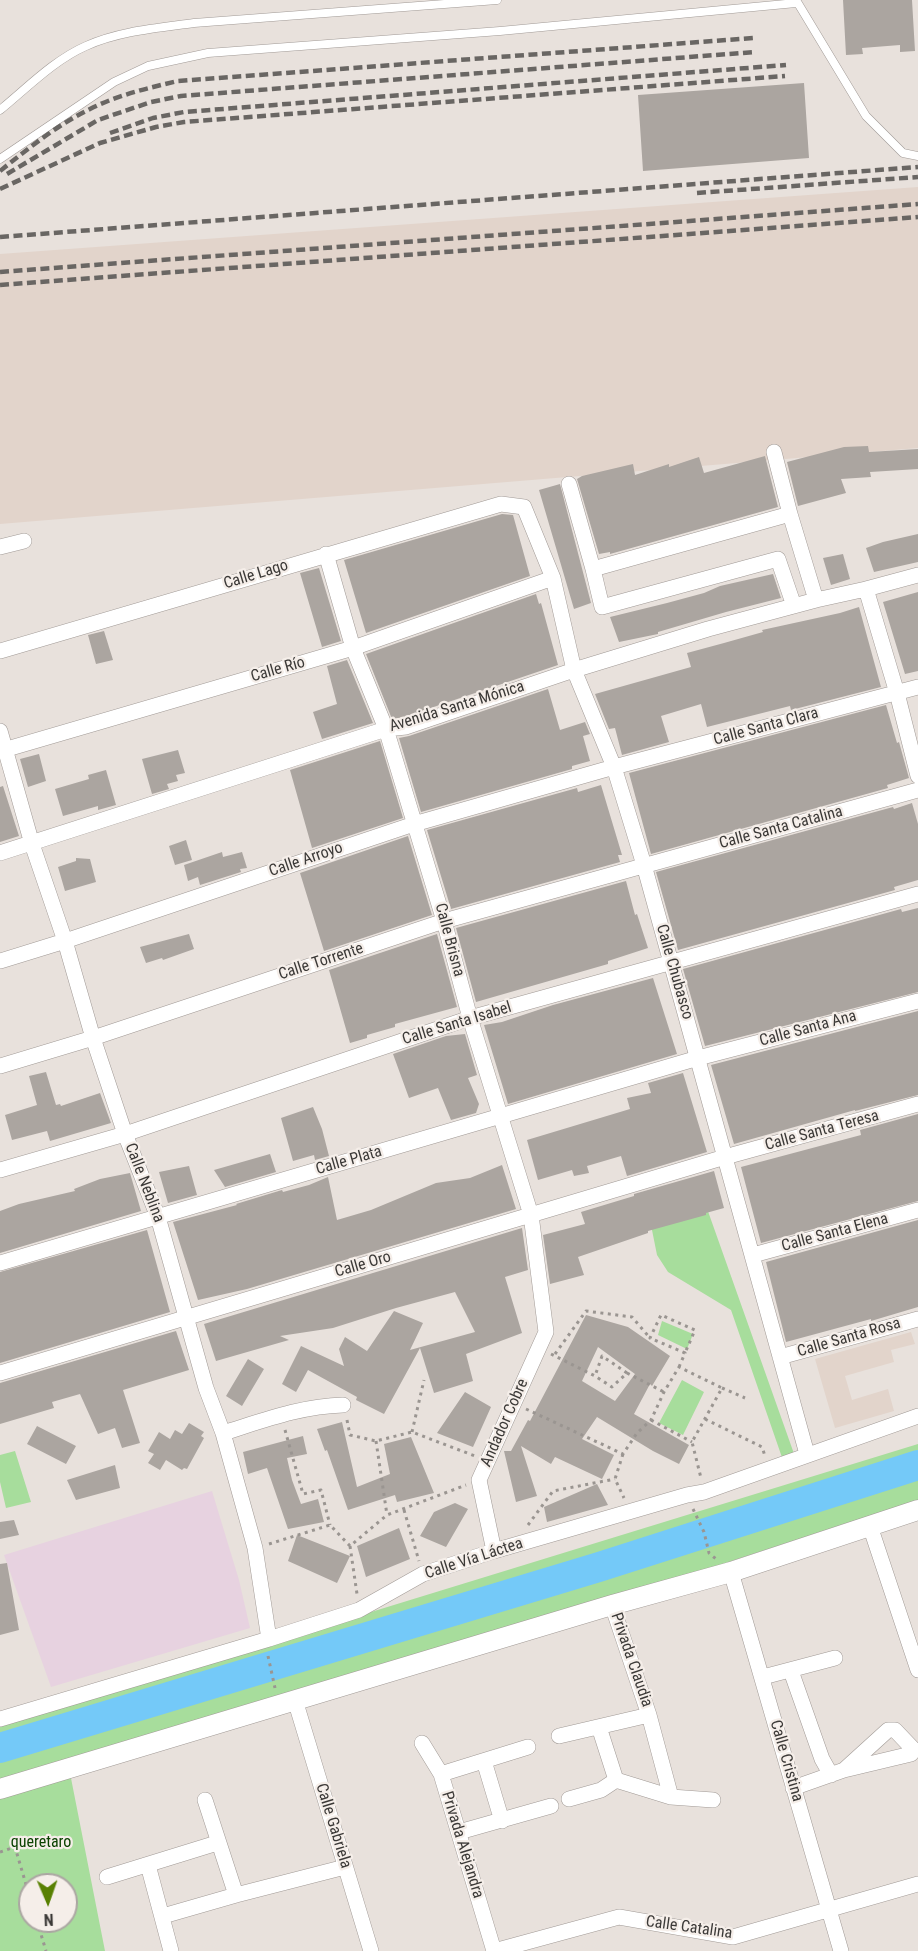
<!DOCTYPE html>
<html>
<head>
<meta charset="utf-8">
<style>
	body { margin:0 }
	#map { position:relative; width:918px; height:1951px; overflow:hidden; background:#e8e1dc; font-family:"Roboto Condensed",sans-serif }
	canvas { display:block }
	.north { position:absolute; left:18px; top:1873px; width:60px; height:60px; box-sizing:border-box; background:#f5eee9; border:2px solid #aba6a2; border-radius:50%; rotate:178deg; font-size:16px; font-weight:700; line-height:24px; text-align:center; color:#3b3937 }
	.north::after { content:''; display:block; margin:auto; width:21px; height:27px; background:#588002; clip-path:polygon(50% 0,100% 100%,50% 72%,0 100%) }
</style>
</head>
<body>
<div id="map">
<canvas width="918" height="1951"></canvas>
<div class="north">N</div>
</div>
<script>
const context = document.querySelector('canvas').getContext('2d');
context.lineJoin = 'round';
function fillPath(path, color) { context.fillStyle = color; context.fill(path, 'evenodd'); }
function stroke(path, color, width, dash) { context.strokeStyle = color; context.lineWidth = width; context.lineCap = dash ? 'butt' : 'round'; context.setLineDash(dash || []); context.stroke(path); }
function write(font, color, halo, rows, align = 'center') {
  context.font = font + ' "Roboto Condensed",sans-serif'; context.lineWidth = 4.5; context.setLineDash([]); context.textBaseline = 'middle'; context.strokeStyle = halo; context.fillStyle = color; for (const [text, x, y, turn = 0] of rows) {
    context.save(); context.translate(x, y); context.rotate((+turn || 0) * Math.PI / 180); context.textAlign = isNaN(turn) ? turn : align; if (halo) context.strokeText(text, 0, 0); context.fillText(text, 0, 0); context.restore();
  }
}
const built = new Path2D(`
	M918,187V448L0,524V254Z
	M911,1332L915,1344L891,1350L894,1362L845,1376L852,1400L888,1389L894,1411L835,1428L815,1359Z`);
const education = new Path2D(`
	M212,1491L239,1580L250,1628L51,1687L4,1555Z`);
const green = new Path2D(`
	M704,1200L798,1465L786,1469L731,1310L668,1272L657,1255L649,1215Z
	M662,1321L693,1334L687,1349L658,1335Z
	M682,1380L704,1392L683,1435L659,1423Z
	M918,1444V1500L432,1659L69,1768L105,1951H0V1726ZM30,1885H66V1921H30Z
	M15,1451L31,1502L6,1508L0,1482V1455Z`);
const river = new Path2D(`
	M0,1748L599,1567L918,1465`);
const building = new Path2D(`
	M843,0H912L915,51L900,52V45L862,48L863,54L846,55Z
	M804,83L809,158L643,171L638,95Z
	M868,446L869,452L918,449V469L870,472L871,477L841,479L846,493L798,506L787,462L844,447Z
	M765,456L778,507L610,554V552L599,554L577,479L582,476L633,464L635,475L669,464V467L699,457L704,473Z
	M560,484L591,603L574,609L539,490Z
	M502,514L513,515L530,576L366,633L344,560Z
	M918,534V562L874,572L866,548L883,542Z
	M843,554L850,579L831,585L823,558Z
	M319,568L341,641L322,647L300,573Z
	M773,574L781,598L726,612L658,632V634L619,642L610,617L667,603L704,593L720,586Z
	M918,592V671L905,674L883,602Z
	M536,594L539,604L541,603L558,665L404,717L392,719L366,654Z
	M859,607L881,687L791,710L790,706L707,727L701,704L661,716L669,742L622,755L615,728L609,729L595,694L691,667L687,653L724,643L763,632L762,630L840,613Z
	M104,631L113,660L96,664L88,635Z
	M347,660L373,723L322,739L313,712L337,704L327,666Z
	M548,689L560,730L585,722L590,734L583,736L590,761L572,766V769L421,812L399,738L409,736Z
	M886,705L897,743L899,742L909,778L887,785L888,788L651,854L629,773Z
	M380,741L403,818L312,848L290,770Z
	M178,750L185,773L176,775L178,781L167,784L169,789L152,794L142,759Z
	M39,754L46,781L28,787L20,759Z
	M106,770L116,805L98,810V806L63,816L55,789L89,779L88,775Z
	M601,785L622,855H618L620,862L451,909L427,830L577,788L578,792Z
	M3,786L19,836L0,842V787Z
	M912,803L918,824V880L894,887L895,890L678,950L656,872L893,807L894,809Z
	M408,836L432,915L324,951L300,873Z
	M186,840L192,860L175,865L169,846Z
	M222,852L223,857L242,852L247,868L240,869L241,872L200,885L198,877L188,881L184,865Z
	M76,858L90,859L96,882L65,891L58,867L76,861Z
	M626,881L635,915L637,914L648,948L608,961V964L476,1002L456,928Z
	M918,908V992L705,1046L683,969L901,909L902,912Z
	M189,934L194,949L163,960L162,958L146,963L140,947Z
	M437,934L457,1007L395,1024V1027L367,1035V1038L350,1043L329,970Z
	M653,978L677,1054L508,1104L484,1025L502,1022L553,1005Z
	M918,1011V1095L855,1111V1110L734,1144L711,1065Z
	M465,1034L477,1075L468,1078L479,1104L476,1113L451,1120L438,1088L409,1098L393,1054L446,1036Z
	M46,1072L56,1105L60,1104L61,1106L100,1093L111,1123L50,1141L47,1131L12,1140L5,1115L37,1105L29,1076Z
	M683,1073L707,1152L627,1176L621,1156L587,1166L589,1173L574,1176L572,1170L538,1180L527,1140L630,1109L627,1098L651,1093L648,1083Z
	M313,1107L322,1129L329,1156L315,1160L314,1155L293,1161L281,1118Z
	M918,1114V1201L761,1243L741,1167L861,1135L860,1130Z
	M270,1154L276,1172L225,1187L214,1170Z
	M502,1165L516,1209L247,1289L198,1300L173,1222L237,1205L236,1204L282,1190L283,1192L309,1185L328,1177L337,1220L371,1210L436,1183L470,1178Z
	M189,1166L197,1195L168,1203L159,1172Z
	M714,1171L724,1208L706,1213V1215L648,1231V1233L578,1257L584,1275L550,1284L543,1235L585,1224L581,1212L634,1196V1194Z
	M130,1173L141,1211L0,1253V1211L19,1204L75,1191L74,1189L100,1179Z
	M918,1220V1307L871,1321V1319L786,1342L766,1262Z
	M522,1228L528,1270L505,1277L522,1333L466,1354L473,1381L434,1393L420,1348L384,1414L356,1400L357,1397L308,1370L296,1392L282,1384L301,1346L344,1366L339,1349L345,1337L367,1351L394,1311L423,1323L410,1350L475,1332L455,1292L396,1308L333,1328L280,1336L289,1340L216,1361L204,1324Z
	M147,1230L170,1312L0,1363V1272Z
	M586,1315L628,1327L670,1356L652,1386L650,1384L634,1414L689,1445L679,1464L653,1451L597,1417L582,1439L614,1455L602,1479L555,1457L551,1464L521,1446L537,1496L516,1502L504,1451H511L528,1420L530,1421ZM598,1347L635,1374L615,1401L582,1381Z
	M176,1331L189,1370L123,1390L140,1443L122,1448L115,1428L98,1434L80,1394L52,1402L54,1408L0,1424V1383Z
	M248,1359L264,1369L242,1406L226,1396Z
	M465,1392L491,1407L473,1447L437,1433Z
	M342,1422L357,1487L390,1474L384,1444L411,1437L434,1493L397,1502L395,1495L348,1510L327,1450L325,1451L317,1429Z
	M189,1423L204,1432L201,1436L204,1438L187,1469L184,1468L182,1470L166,1460L160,1470L148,1463L154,1454L148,1451L159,1432L170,1439L175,1430L182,1434Z
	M37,1426L76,1446L66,1464L27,1444Z
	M303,1436L307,1454L287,1458L292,1480L301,1504L318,1499L324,1522L288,1529L267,1468L248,1474L243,1452Z
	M115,1465L120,1488L76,1500L67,1480Z
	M597,1484L608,1505L547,1522L544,1507Z
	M455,1503L468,1509L446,1547L420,1536L434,1512Z
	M14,1520L19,1535L0,1539V1522Z
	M399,1528L410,1559L366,1577L357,1546Z
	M297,1535L350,1556L337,1583L288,1561Z
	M7,1563L19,1630L0,1635V1564Z`);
const path = new Path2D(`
	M551,1354L595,1376L612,1387L627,1373L602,1356L595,1376
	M555,1354L586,1311L632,1317L650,1338
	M679,1367L685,1353L650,1338L661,1315L695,1330L685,1353
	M627,1373L664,1392
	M722,1388L745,1398
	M526,1409L623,1454L637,1433L651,1420L664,1392L679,1367L722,1388L692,1442L701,1478
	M705,1419L762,1447L765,1456
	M347,1420L350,1435L376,1441L412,1432L475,1456
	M651,1420L692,1442
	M285,1430L303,1494L321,1490L330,1525
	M412,1432L424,1380
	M376,1441L387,1515
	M623,1454L615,1479L624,1498
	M693,1509L704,1532L709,1553L716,1559
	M404,1510L419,1561
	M528,1525L553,1491L615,1479
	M269,1544L330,1525L350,1546L387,1515L466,1485
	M350,1546L357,1594
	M268,1656L275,1688
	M0,1852L15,1847L30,1898
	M37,1921L46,1951`);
const service = new Path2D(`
	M796,0L866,116L903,153L918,156
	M0,110C27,88 54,60 86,46C119,31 158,28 194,23L497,0
	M0,159L114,82L148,66L208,53L500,31L796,3`);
const minor = new Path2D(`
	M774,452L790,514L816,600
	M569,484L593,569L602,607L778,559L794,606
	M0,547L24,541
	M326,554L353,648L386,729L444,921L470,1018L531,1215L546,1332L479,1480L494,1551
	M593,569L790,514
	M866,589L897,693L918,776
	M0,651L501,504L524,507L553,578L574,670L614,767L644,865L807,1454
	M0,731L32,844L65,941L93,1038L125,1134L158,1217L206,1388L223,1433L255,1548L269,1639
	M0,751L353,648L553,578
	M0,853L386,729L406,727L574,670L708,629L816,600L866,589L918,575
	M0,961L65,941L414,824L614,767L918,687
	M0,1066L93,1038L444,921L918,790
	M0,1170L125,1134L470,1018L918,894
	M753,1255L918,1210
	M0,1263L698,1058L918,1001
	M780,1357L918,1319
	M0,1373L725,1157L918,1104
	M223,1433C262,1421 301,1406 343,1405
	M870,1526L918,1670
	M731,1572L841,1951
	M612,1605L649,1715L671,1797
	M791,1671L822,1759L831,1775
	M763,1677L835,1658
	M295,1700L371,1951
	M0,1719L269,1639L359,1610L423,1574L494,1551L687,1495L704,1492L918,1416
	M599,1727L616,1780
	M559,1736L649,1715
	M422,1743L441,1774L494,1951
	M484,1761L502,1821
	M441,1774L528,1747
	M793,1788L844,1770L911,1754L914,1750L895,1730H888L844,1770
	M569,1799L601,1790L616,1780L671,1797L713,1800
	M205,1800L236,1895
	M459,1832L551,1806
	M148,1865L171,1951
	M107,1877L217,1843
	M163,1916L236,1895L345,1867
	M494,1951L619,1917L733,1937L918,1884`);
const tertiary = new Path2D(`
	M0,1789L612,1605L731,1572L918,1510`);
const rail = new Path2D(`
	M110,133L153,118L184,112L786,65
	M0,171C29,148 57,125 90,109C118,95 148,88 178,81L754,38
	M7,174L98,120L151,102L181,96L755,52
	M0,189L100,143L156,127L184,122L785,76
	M697,193L918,177
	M0,237L918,167
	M0,272L918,204
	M0,285L918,217`);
const streetNames = [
	["Calle Lago",256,575,-17],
	["Calle Río",278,670,-16],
	["Avenida Santa Mónica",457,707,-17],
	["Calle Santa Clara",766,727,-15],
	["Calle Santa Catalina",781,828,-15],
	["Calle Arroyo",306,860,-19],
	["Calle Brisna",449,940,75],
	["Calle Torrente",321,962,-18],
	["Calle Chubasco",674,972,74],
	["Calle Santa Isabel",457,1024,-17],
	["Calle Santa Ana",808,1029,-15],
	["Calle Santa Teresa",822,1131,-15],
	["Calle Plata",349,1161,-16],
	["Calle Neblina",144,1183,69],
	["Calle Santa Elena",835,1233,-15],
	["Calle Oro",363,1265,-16],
	["Calle Santa Rosa",849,1338,-16],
	["Andador Cobre",505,1423,-66],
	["Calle Vía Láctea",474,1559,-18],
	["Privada Claudia",631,1660,71],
	["Calle Cristina",786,1761,74],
	["Calle Gabriela",333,1826,73],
	["Privada Alejandra",462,1845,73],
	["Calle Catalina",689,1928,8]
];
const parkNames = [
	["queretaro",41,1843]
];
fillPath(built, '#e2d4cb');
fillPath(education, '#e7d2e0');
fillPath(green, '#a7dd9c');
stroke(river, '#74c9f8', 30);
fillPath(building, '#aba5a0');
stroke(service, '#a19a96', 9);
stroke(minor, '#a19a96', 16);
stroke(tertiary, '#a19a96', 21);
stroke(path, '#9a9591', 3, [3, 4.5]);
stroke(service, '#fff', 8);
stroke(minor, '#fff', 15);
stroke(tertiary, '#fff', 20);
stroke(rail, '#696663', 4.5, [9, 4.5]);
write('16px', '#3b3937', '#f5eee9', streetNames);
write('16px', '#0a4200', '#f5eee9', parkNames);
</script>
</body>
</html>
